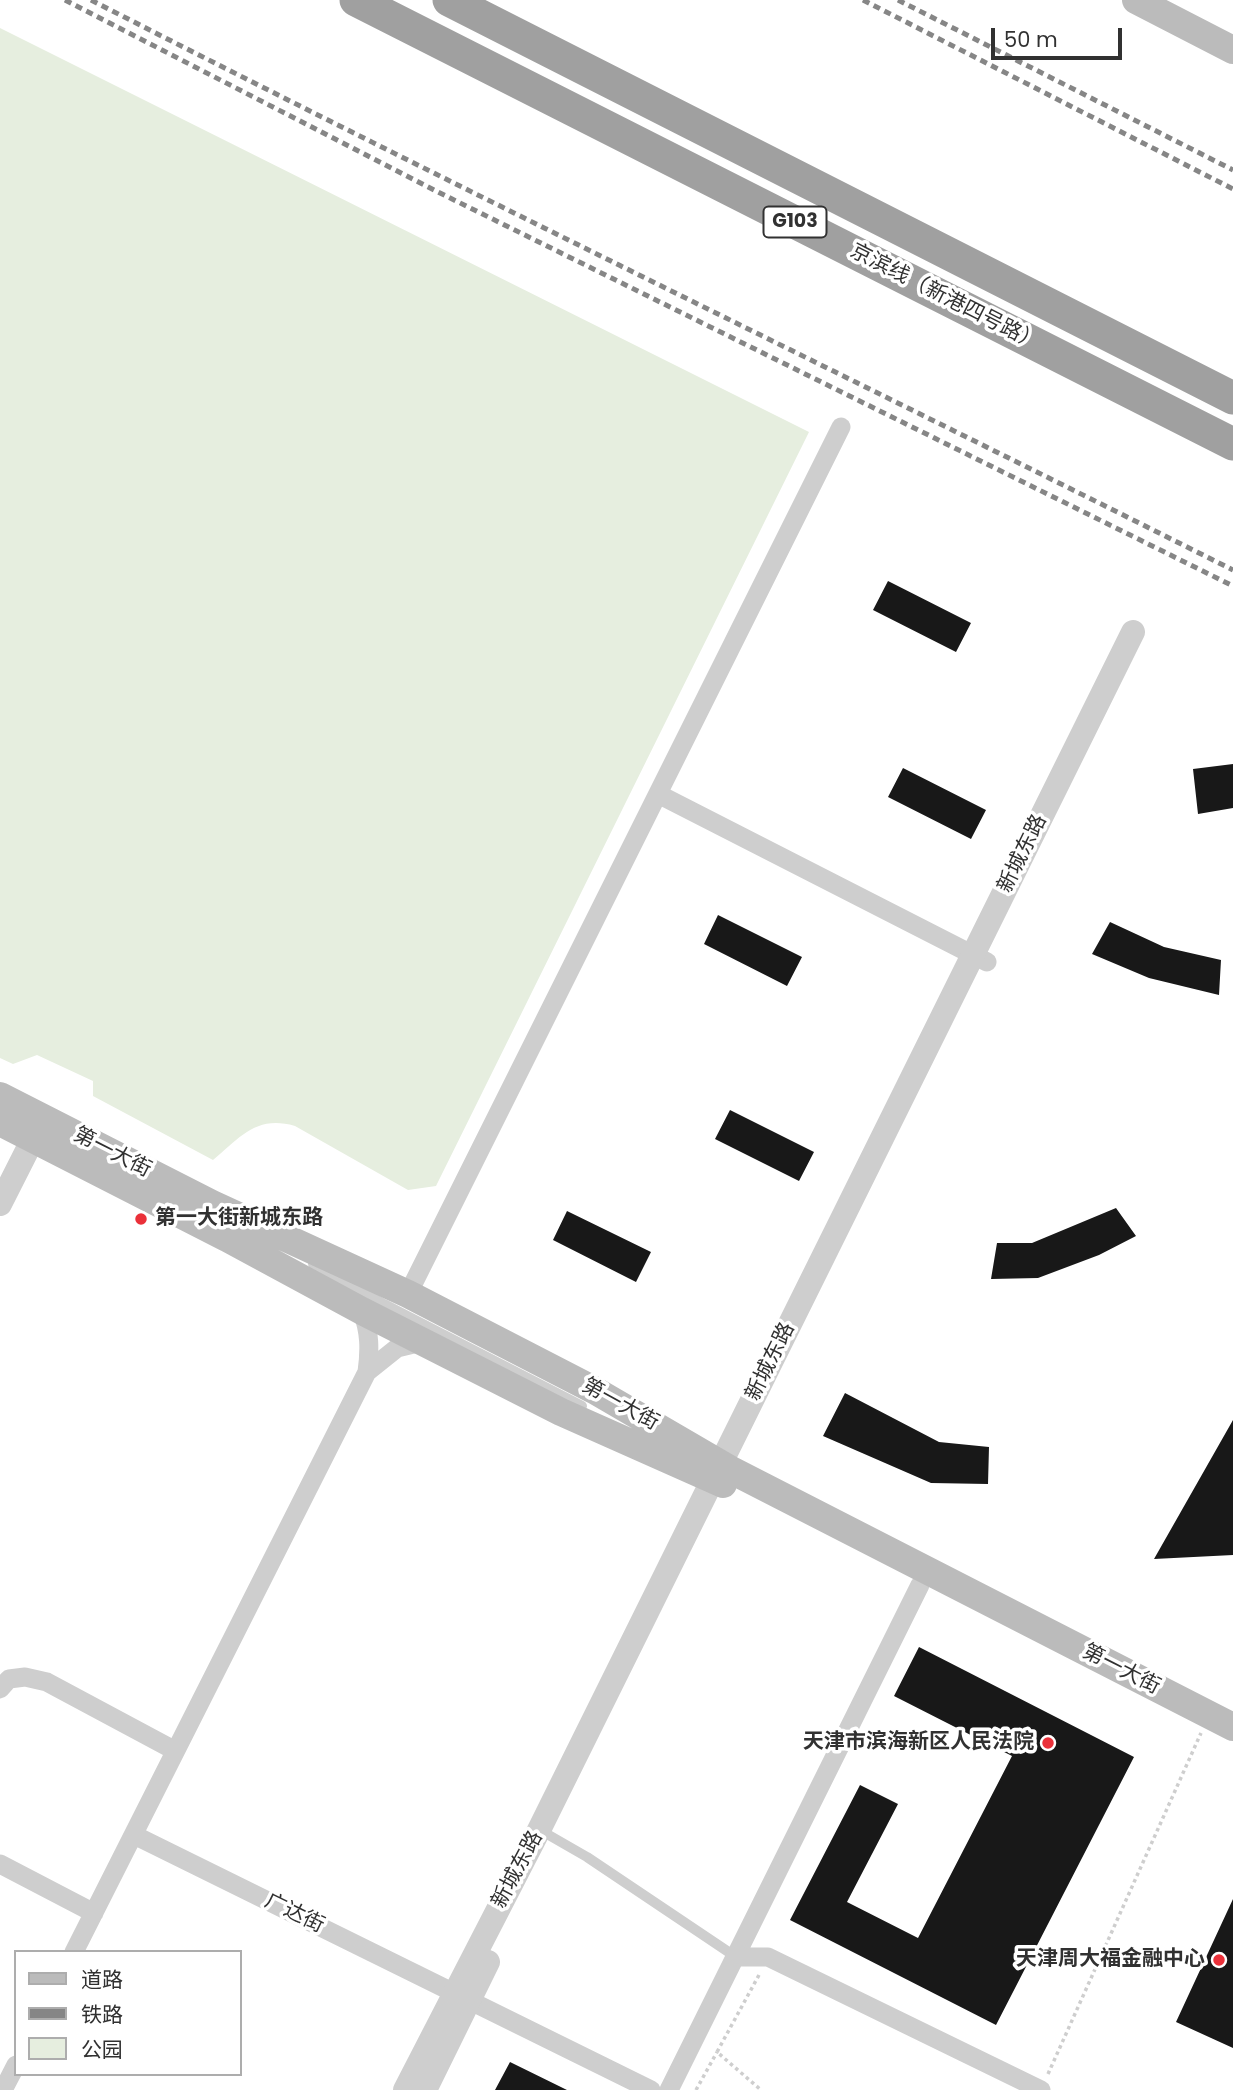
<!DOCTYPE html>
<html>
<head>
<meta charset="utf-8">
<style>
	body { margin:0 }
	#map { position:relative; width:1233px; height:2090px; overflow:hidden; background:#fff; font-family:Poppins,"Noto Sans SC",sans-serif }
	canvas { display:block }
	.legend { position:absolute; left:14px; top:1950px; width:228px; height:126px; box-sizing:border-box; background:#fff; border:2px solid #adadad; margin:0; padding:9px 12px; list-style:none; font-size:21px; color:#313131 }
	.legend li { display:flex; align-items:center; gap:14px; height:35px }
	.legend b { width:35px; border:2px solid #adadad }
	.scale { position:absolute; left:991px; top:28px; width:131px; height:32px; box-sizing:border-box; border:4px solid #313131; border-top:0; padding-left:9px; font-size:21px; line-height:24px; white-space:nowrap; color:#313131; -webkit-text-stroke:5px #fff; paint-order:stroke }
</style>
</head>
<body>
<div id="map">
<canvas width="1233" height="2090"></canvas>
<ul class="legend">
<li><b style="height:9px;background:#bbb"></b>道路</li>
<li><b style="height:9px;background:#868686"></b>铁路</li>
<li><b style="height:19px;background:#e6eedf"></b>公园</li>
</ul>
<div class="scale">50 m</div>
</div>
<script>
const context = document.querySelector('canvas').getContext('2d');
context.lineJoin = 'round';
function fillPath(path, color) { context.fillStyle = color; context.fill(path, 'evenodd'); }
function stroke(path, color, width, dash) { context.strokeStyle = color; context.lineWidth = width; context.lineCap = dash ? 'butt' : 'round'; context.setLineDash(dash || []); context.stroke(path); }
function write(font, color, halo, rows, align = 'center') {
  context.font = font + ' Poppins,"Noto Sans SC",sans-serif'; context.lineWidth = 7; context.setLineDash([]); context.textBaseline = 'middle'; context.strokeStyle = halo; context.fillStyle = color; for (const [text, x, y, turn = 0] of rows) {
    context.save(); context.translate(x, y); context.rotate((+turn || 0) * Math.PI / 180); context.textAlign = isNaN(turn) ? turn : align; if (halo) context.strokeText(text, 0, 0); context.fillText(text, 0, 0); context.restore();
  }
}
const green = new Path2D(`
	M0,28L809,432L436,1186L408,1190L295,1126C256,1115 241,1137 213,1160L93,1096V1081L37,1055L13,1064L0,1058Z`);
const building = new Path2D(`
	M888,581L971,623L956,652L873,610Z
	M1233,764V808L1198,814L1193,769Z
	M903,768L986,810L971,839L888,797Z
	M718,915L802,957L787,986L704,944Z
	M1110,922L1164,947L1221,960L1219,995L1149,978L1092,954Z
	M730,1110L814,1152L799,1181L715,1139Z
	M1116,1208L1136,1236L1099,1255L1038,1278L991,1279L997,1243H1032Z
	M567,1211L651,1252L636,1282L553,1240Z
	M845,1393L939,1442L989,1447L988,1484L931,1483L823,1436Z
	M1233,1420V1555L1154,1559Z
	M919,1647L1134,1757L996,2025L790,1920L860,1785L898,1804L847,1902L918,1938L1012,1756L894,1696Z
	M1233,1899V2048L1176,2022Z
	M510,2062L567,2090H495Z`);
const path = new Path2D(`
	M759,1975L717,2052L761,2090
	M1048,2074L1201,1733
	M696,2090L717,2052`);
const service = new Path2D(`
	M313,1264L384,1304L582,1406
	M540,1830L587,1857L736,1957`);
const minor = new Path2D(`
	M658,794L987,962
	M408,1294L841,427
	M367,1372L397,1348L422,1342
	M0,1689L9,1679L25,1677L47,1682L174,1750
	M134,1835L651,2090
	M0,1864L94,1913
	M74,1952L367,1372C370,1350 370,1332 362,1311
	M736,1957H768L1041,2090
	M3,2090L16,2065
	M669,2090L920,1585`);
const tertiary = new Path2D(`
	M0,1204L42,1121
	M405,2090L539,1830L1133,632
	M425,2090L488,1962`);
const secondary = new Path2D(`
	M1136,0L1233,50
	M0,1096L212,1204L408,1294L594,1390L733,1471L1233,1727
	M0,1122L227,1238L362,1311L561,1412L723,1484`);
const trunk = new Path2D(`
	M356,0L1233,444
	M449,0L1233,398`);
const rail = new Path2D(`
	M65,0L436,191L1233,586
	M91,0C470,194 853,379 1233,570
	M863,0L1233,189
	M898,0L1233,170`);
const markers = [
	[141,1219,7,"#ea3039"],
	[1048,1743,7,"#ea3039"],
	[1219,1960,7,"#ea3039"]
];
const shields = [
	[795,222,63]
];
const shieldNames = [
	["G103",795,222]
];
const streetNames = [
	["京滨线（新港四号路）",945,298,27],
	["新城东路",1023,854,-64],
	["第一大街",112,1153,27],
	["新城东路",771,1362,-64],
	["第一大街",620,1405,29],
	["第一大街",1121,1670,27],
	["新城东路",518,1870,-62],
	["广达街",294,1914,26]
];
const poiNames = [
	["第一大街新城东路",155,1219,"left"],
	["天津市滨海新区人民法院",1034,1743],
	["天津周大福金融中心",1205,1960]
];
fillPath(green, '#e6eedf');
fillPath(building, '#181818');
stroke(path, '#cecece', 3.5, [3.5, 3.5]);
stroke(service, '#cecece', 10);
stroke(minor, '#cecece', 19);
stroke(tertiary, '#cecece', 24);
stroke(secondary, '#bbb', 28);
stroke(trunk, '#a0a0a0', 33);
stroke(rail, '#868686', 5, [7, 5]);
for (const [x, y, r, color] of markers) { const dot = new Path2D(); dot.arc(x, y, r, 0, 2 * Math.PI); context.fillStyle = color; context.fill(dot); stroke(dot, '#fff', 2.5); }
for (const [x, y, w] of shields) { const box = new Path2D(); box.roundRect(x - w / 2, y - 15.5, w, 31, 5); context.fillStyle = '#fff'; context.fill(box); stroke(box, '#313131', 2); }
write('bold 19px', '#313131', null, shieldNames);
write('21px', '#313131', '#fff', streetNames);
write('bold 21px', '#313131', '#fff', poiNames, 'right');
</script>
</body>
</html>
